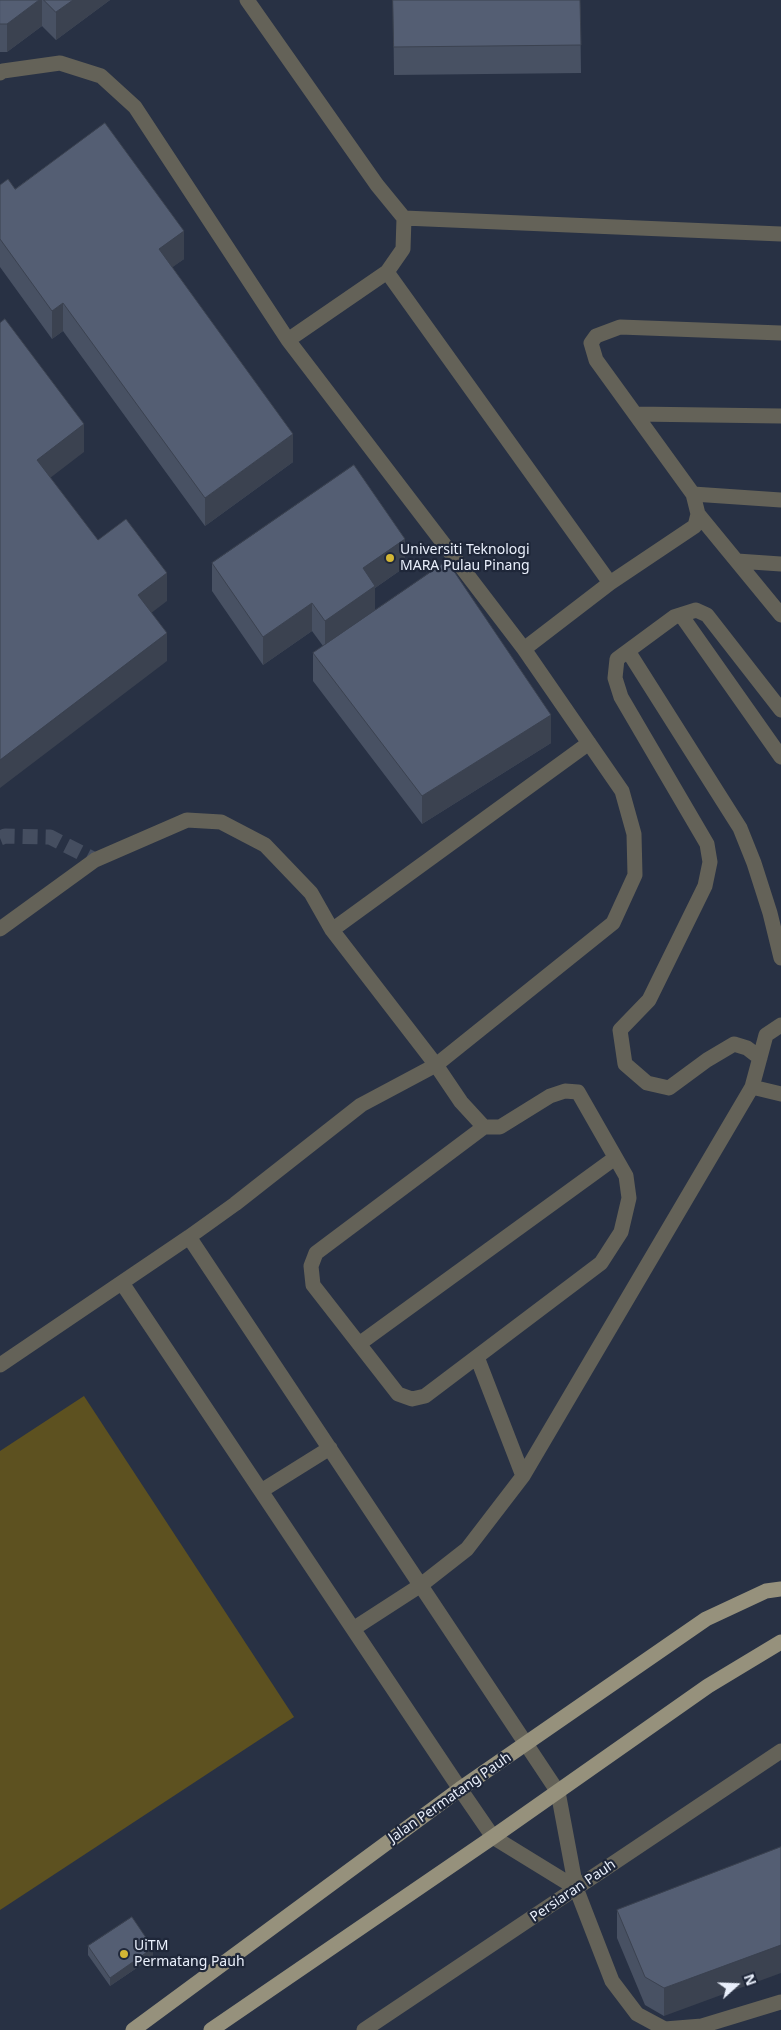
<!DOCTYPE html>
<html>
<head>
<meta charset="utf-8">
<style>
	body { margin:0 }
	#map { position:relative; width:781px; height:2030px; overflow:hidden; background:#283144; font-family:"Noto Sans",sans-serif }
	canvas { display:block }
	.north { position:absolute; left:711px; top:1960px; width:50px; height:50px; -webkit-text-stroke:4px #1f2739; paint-order:stroke; rotate:70deg; font-size:14px; font-weight:700; line-height:20px; text-align:center; color:#eaf0fc }
	.north::after { content:''; display:block; margin:auto; width:18px; height:22px; background:#eaf0fc; clip-path:polygon(50% 0,100% 100%,50% 72%,0 100%) }
</style>
</head>
<body>
<div id="map">
<canvas width="781" height="2030"></canvas>
<div class="north">N</div>
</div>
<script>
const context = document.querySelector('canvas').getContext('2d');
context.lineJoin = 'round';
function fillPath(path, color) { context.fillStyle = color; context.fill(path, 'evenodd'); }
function stroke(path, color, width, dash) { context.strokeStyle = color; context.lineWidth = width; context.lineCap = dash ? 'butt' : 'round'; context.setLineDash(dash || []); context.stroke(path); }
function write(font, color, halo, rows, align = 'center') {
  context.font = font + ' "Noto Sans",sans-serif'; context.lineWidth = 4.5; context.setLineDash([]); context.textBaseline = 'middle'; context.strokeStyle = halo; context.fillStyle = color; for (const [text, x, y, turn = 0] of rows) {
    context.save(); context.translate(x, y); context.rotate((+turn || 0) * Math.PI / 180); context.textAlign = isNaN(turn) ? turn : align; if (halo) context.strokeText(text, 0, 0); context.fillText(text, 0, 0); context.restore();
  }
}
const green = new Path2D(`
	M84,1396L294,1717L0,1910V1451Z`);
const minorTunnel = new Path2D(`
	M0,838L5,836L50,837L95,860`);
const minor = new Path2D(`
	M247,0L377,185L404,218L403,249L387,272L288,340
	M0,73L3,71L60,63L101,76L135,107L288,340L524,649L622,791L634,834L635,875L613,923L436,1065L361,1105L235,1204L189,1237L0,1365
	M404,218L781,234
	M387,272L610,583
	M635,414L781,416
	M693,494L781,500
	M698,514L781,615
	M737,561L781,564
	M681,615L781,757
	M524,649L610,583L695,526L698,514L693,494L596,360L591,343L596,336L620,327L781,333
	M628,651L740,828L754,863L770,913L781,958
	M0,929L95,860L187,820L221,822L265,845L311,893L332,930L436,1065L461,1102L484,1127
	M332,930L589,743
	M760,1058L747,1048L734,1044L707,1060L669,1088L647,1083L625,1064L620,1030L649,1000L705,886L710,862L707,844L621,697L615,678L617,659L674,617L696,610L707,615L781,710
	M752,1087L766,1035L781,1025
	M565,1091L578,1092L626,1176L629,1198L621,1232L601,1263L425,1396L412,1399L398,1394L313,1285L311,1266L316,1253L484,1127H500L550,1096Z
	M189,1237L558,1792L576,1888L612,1981L637,2014L665,2029L702,2026L781,2002
	M122,1283L460,1789L493,1837L576,1888
	M359,1344L615,1158
	M477,1357L523,1476
	M261,1491L330,1448
	M353,1629L421,1585L467,1549L523,1476L752,1087L781,1094
	M364,2030L781,1751`);
const major = new Path2D(`
	M133,2030L460,1789L706,1619L766,1591L781,1589
	M211,2030L493,1837L708,1686L781,1642`);
const wall = new Path2D(`
	M0,0H110L56,40L42,26L7,52H0Z
	M393,0H580L581,73L394,75Z
	M0,185L15,189L184,259L172,267L293,462L205,526L63,331L52,339L0,267Z
	M212,563L405,567L375,588V610L551,743L422,824L313,681V653L323,646L312,631L263,665L212,591Z
	M781,1847L664,2016L645,2005L617,1938V1910Z
	M88,1946L153,1957L110,1986L88,1955Z`);
const shadedWall = new Path2D(`
	M39,0H42V26L7,52V24Z
	M73,0H110L56,40V12Z
	M184,231V259L159,277V249Z
	M63,303V331L52,339V311Z
	M84,424V452L37,488V460Z
	M293,434V462L205,526V498Z
	M405,539V567L375,588V613L325,648V621L363,568Z
	M167,573V601L138,623V595Z
	M312,603V631L263,665V637Z
	M167,633V661L0,788V760Z
	M551,715V743L422,824V796Z
	M781,1945V1973L664,2016V1988Z
	M153,1948V1957L110,1986V1978Z`);
const building = new Path2D(`
	M0,0H39L7,24H0Z
	M44,0H73L56,12Z
	M393,0H580L581,45L394,47Z
	M105,123L184,231L159,249L293,434L205,498L63,303L52,311L0,239V185L8,179L15,189Z
	M5,319L84,424L37,460L98,540L126,519L167,573L138,595L167,633L0,760V323Z
	M354,465L405,539L363,568L375,586L325,621L312,603L263,637L212,563Z
	M447,561L551,715L422,796L313,653Z
	M781,1847V1945L664,1988L645,1977L617,1910Z
	M132,1917L153,1948L110,1978L88,1946Z`);
const markers = [
	[390,558,5,"#d3b635"],
	[124,1954,5,"#d3b635"]
];
const poiNames = [
	["Universiti Teknologi",400,550],
	["MARA Pulau Pinang",400,566],
	["UiTM",134,1946],
	["Permatang Pauh",134,1962]
];
const streetNames = [
	["Jalan Permatang Pauh",450,1798,-35],
	["Persiaran Pauh",573,1891,-34]
];
fillPath(green, '#5d5120');
stroke(minorTunnel, '#454e60', 15, [15, 8]);
stroke(minor, '#646258', 15);
stroke(major, '#96917c', 15);
fillPath(wall, '#485163');
fillPath(shadedWall, '#3b4250');
fillPath(building, '#545e73');
stroke(building, '#3b4250', 1);
for (const [x, y, r, color] of markers) { const dot = new Path2D(); dot.arc(x, y, r, 0, 2 * Math.PI); context.fillStyle = color; context.fill(dot); stroke(dot, '#1f2739', 2); }
write('14px', '#eaf0fc', '#1f2739', poiNames, 'left');
write('14px', '#eaf0fc', '#1f2739', streetNames);
</script>
</body>
</html>
